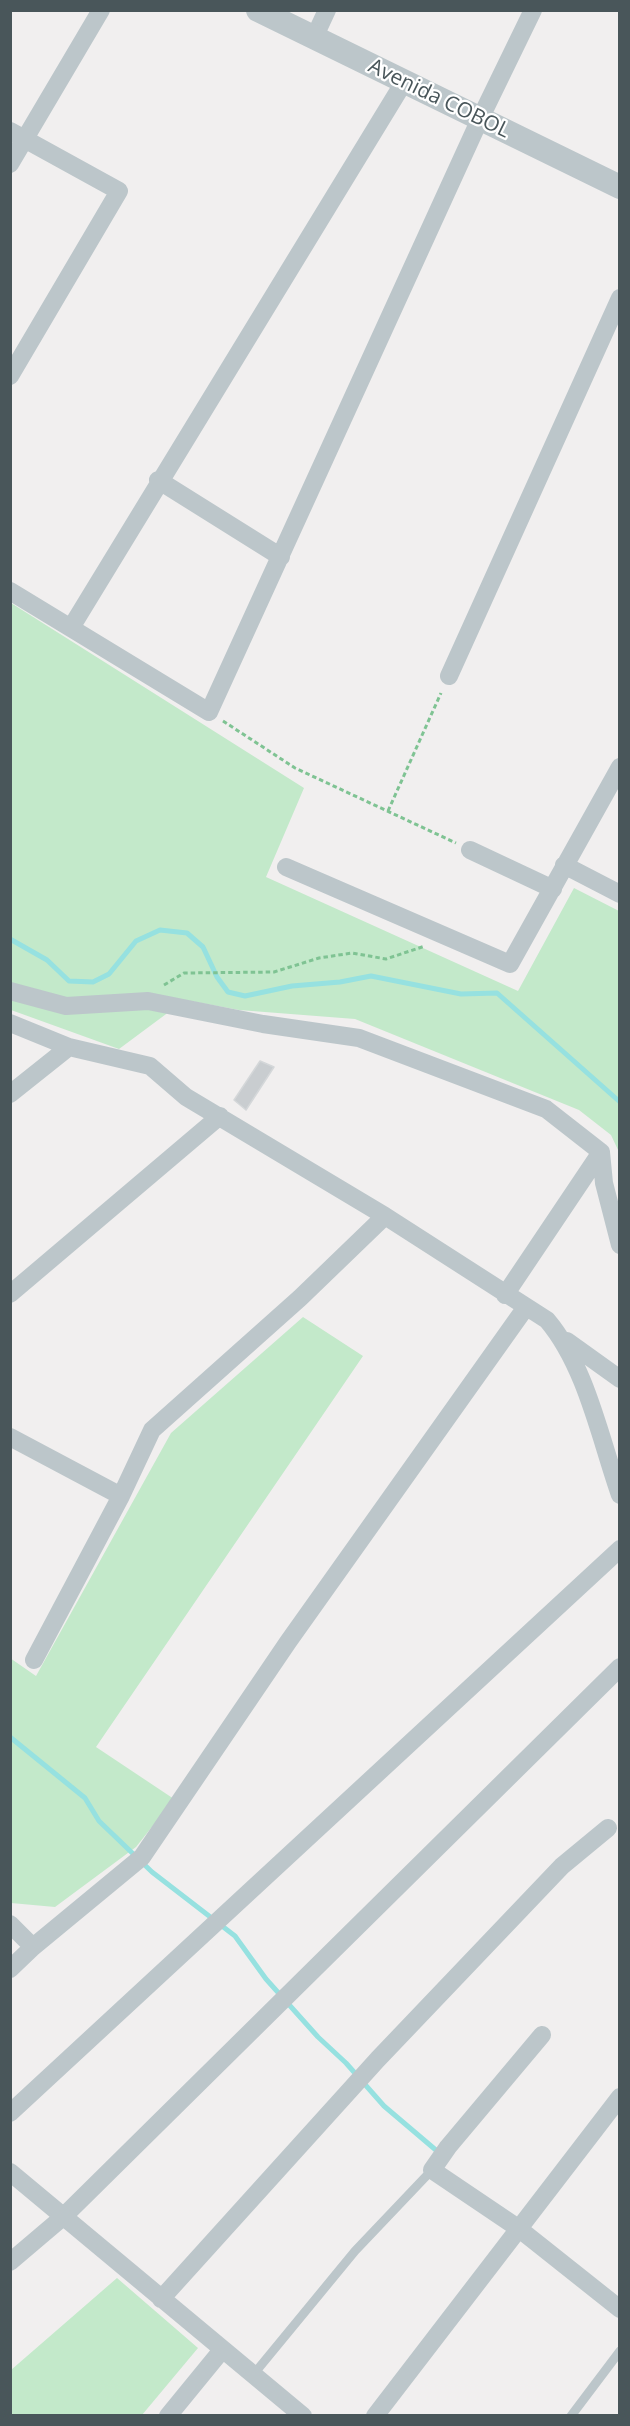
<!DOCTYPE html>
<html>
<head>
<meta charset="utf-8">
<style>
	body { margin:0 }
	#map { position:relative; width:630px; height:2426px; overflow:hidden; background:#f1efef; font-family:"Open Sans",sans-serif }
	canvas { display:block }
	.frame { position:absolute; inset:0; border:12px solid #49565a; pointer-events:none }
</style>
</head>
<body>
<div id="map">
<canvas width="630" height="2426"></canvas>
<div class="frame"></div>
</div>
<script>
const context = document.querySelector('canvas').getContext('2d');
context.lineJoin = 'round';
function fillPath(path, color) { context.fillStyle = color; context.fill(path, 'evenodd'); }
function stroke(path, color, width, dash) { context.strokeStyle = color; context.lineWidth = width; context.lineCap = dash ? 'butt' : 'round'; context.setLineDash(dash || []); context.stroke(path); }
function write(font, color, halo, rows, align = 'center') {
  context.font = font + ' "Open Sans",sans-serif'; context.lineWidth = 4.5; context.setLineDash([]); context.textBaseline = 'middle'; context.strokeStyle = halo; context.fillStyle = color; for (const [text, x, y, turn = 0] of rows) {
    context.save(); context.translate(x, y); context.rotate((+turn || 0) * Math.PI / 180); context.textAlign = isNaN(turn) ? turn : align; if (halo) context.strokeText(text, 0, 0); context.fillText(text, 0, 0); context.restore();
  }
}
const green = new Path2D(`
	M11,603L304,788L266,877L518,991L574,888L619,911V1152L611,1135L579,1110L355,1019L239,1010L185,1000L119,1049L11,1010Z
	M303,1317L363,1356L96,1747L174,1799L136,1847L55,1907L11,1903L10,1658L36,1676L171,1433Z
	M117,2278L198,2348L142,2415H11V2370Z`);
const stream = new Path2D(`
	M10,939L47,960L69,981L93,982L109,974L136,941L160,930L187,933L203,947L217,977L228,992L245,996L292,986L340,982L371,976L461,994L497,993L620,1102
	M10,1737L85,1798L99,1821L152,1872L235,1936L266,1979L318,2037L346,2063L384,2106L437,2151`);
const building = new Path2D(`
	M260,1061L274,1067L246,1110L234,1100Z`);
const path = new Path2D(`
	M223,721L295,768L456,843
	M388,811L441,693
	M164,985L184,973L274,972L319,958L352,953L386,959L425,946`);
const service = new Path2D(`
	M253,2375L355,2251L432,2170
	M571,2416L620,2351`);
const minor = new Path2D(`
	M314,38L327,10
	M10,131L119,191L10,376
	M10,164L101,10
	M158,480L281,557
	M10,591L209,712L480,119L533,10
	M72,626L404,82
	M449,676L620,298
	M470,850L553,889
	M564,865L620,894
	M286,867L510,964L620,767
	M10,991L66,1006L148,1001L263,1024L359,1038L546,1109L601,1152L604,1183L620,1245
	M10,1023L69,1047L150,1066L186,1097L385,1216L547,1320C586,1366 600,1438 620,1495
	M10,1094L69,1047
	M10,1294L220,1116
	M505,1295L601,1152
	M567,1341L620,1379
	M10,1437L121,1496
	M34,1660L121,1496L152,1430L300,1298L385,1216
	M10,1924L33,1947
	M10,1969L33,1947L142,1857L288,1642L526,1307
	M542,2035L448,2147L432,2170L518,2228L620,2309
	M10,2113L620,1549
	M10,2172L303,2416
	M10,2262L63,2217L620,1667
	M161,2299L378,2059L562,1866L608,1828
	M168,2416L222,2350
	M375,2416L620,2097`);
const tertiary = new Path2D(`
	M258,10L620,187`);
const streetNames = [
	["Avenida COBOL",439,99,26]
];
fillPath(green, '#c3e9ca');
stroke(stream, '#96e1e0', 5);
fillPath(building, '#c9cdd0');
stroke(building, '#d4d7d9', 1.5);
stroke(path, '#7fc393', 3, [4.5, 3]);
stroke(service, '#bcc6ca', 9);
stroke(minor, '#bcc6ca', 18);
stroke(tertiary, '#bcc6ca', 24);
write('21px', '#49565a', '#fff', streetNames);
</script>
</body>
</html>
